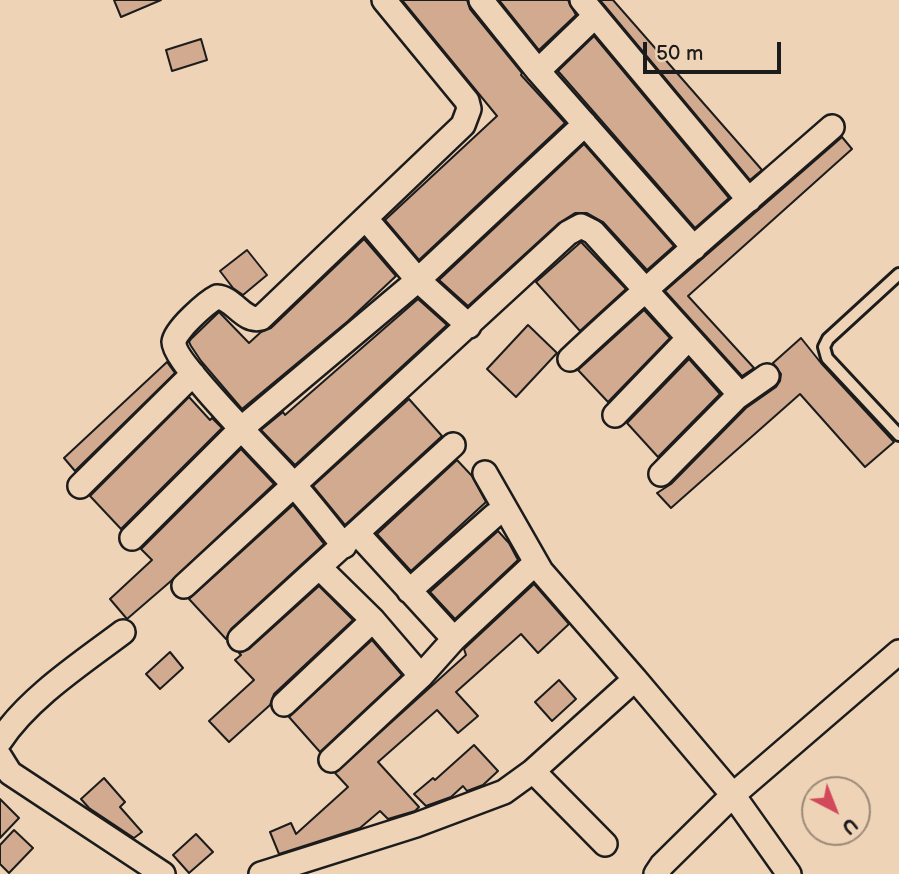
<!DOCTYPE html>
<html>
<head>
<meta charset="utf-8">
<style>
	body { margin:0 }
	#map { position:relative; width:899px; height:874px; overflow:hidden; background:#efd3b6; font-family:"Balsamiq Sans",sans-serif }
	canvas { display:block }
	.north { position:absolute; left:801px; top:776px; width:70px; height:70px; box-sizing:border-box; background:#efd3b6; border:2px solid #9b8a78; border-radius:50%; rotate:138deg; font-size:19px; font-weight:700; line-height:28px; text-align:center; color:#1c1c1c }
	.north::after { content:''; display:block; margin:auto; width:24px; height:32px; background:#d1495b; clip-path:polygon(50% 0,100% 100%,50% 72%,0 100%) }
	.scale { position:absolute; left:643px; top:42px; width:138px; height:32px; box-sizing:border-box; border:4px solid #1c1c1c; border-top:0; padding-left:9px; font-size:21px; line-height:24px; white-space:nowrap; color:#1c1c1c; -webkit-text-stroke:5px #efd3b6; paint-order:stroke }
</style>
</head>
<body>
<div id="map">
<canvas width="899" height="874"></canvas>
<div class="north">U</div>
<div class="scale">50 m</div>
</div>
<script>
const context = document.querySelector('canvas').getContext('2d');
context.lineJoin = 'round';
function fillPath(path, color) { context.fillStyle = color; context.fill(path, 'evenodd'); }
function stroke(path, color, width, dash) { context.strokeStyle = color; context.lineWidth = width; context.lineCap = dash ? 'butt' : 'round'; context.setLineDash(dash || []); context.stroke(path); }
const building = new Path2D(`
	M114,0H161L121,17Z
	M402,0H467L470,9L522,73L521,75L565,123L419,260L385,220L497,116Z
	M499,0H568L576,15L539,50Z
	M600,0H613L762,170L750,180Z
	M594,36L729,198L695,228L558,71Z
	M201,39L207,60L172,71L166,50Z
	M842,137L852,149L688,296L754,368L742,376L665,291Z
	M584,144L674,246L647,270L603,222L587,213H575L559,223L468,306L439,280Z
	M364,239L396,276L348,321L242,409L201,361L191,346L189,342L191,339L219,312L249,343L261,332L271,328Z
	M581,242L626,289L580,331L536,282Z
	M247,250L267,275L243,295L233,288L220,271Z
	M418,299L447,325L295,465L261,430L283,412L285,415Z
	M644,310L670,338L608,402L578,370Z
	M528,325L557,353L516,397L487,369Z
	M801,338L821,363L894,442L865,467L800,394L671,508L657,493L671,484L746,408L776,387L780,381L781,374L773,363Z
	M689,359L720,394L658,457L627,423Z
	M167,362L175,373L75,471L64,458Z
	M189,397L210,420L212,418L222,428L121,529L90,496Z
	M409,399L442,436L345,525L313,486Z
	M241,449L274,484L171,581L127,619L110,599L152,560L141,549Z
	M457,460L472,476L486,502L411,571L377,534Z
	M293,505L324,544L231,629L226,639L189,599Z
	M498,531L509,543L518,560L455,619L430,592Z
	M534,584L569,624L538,653L521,634L456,692L478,716L458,733L437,710L378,762L419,807L415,811L388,819L380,811L360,828L279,854L270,832L291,823L296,834L348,787L335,773L466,655L464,649Z
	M319,586L353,620L274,694L270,705L229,742L209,721L254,680L235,660L241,655L239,653L249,649Z
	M372,640L402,675L320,752L289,717Z
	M170,652L183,668L160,689L146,674Z
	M559,680L576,699L552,721L535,702Z
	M474,745L498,771L483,785L467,791L463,786L451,797L426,806L414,794L433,778L435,780Z
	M104,778L125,802L120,807L142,832L134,838L89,808L81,799Z
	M0,799L19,818L0,838Z
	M14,830L33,848L9,873L0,864V845Z
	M196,834L213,852L189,873L173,855Z`);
const lane = new Path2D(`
	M899,274L828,339L824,347L827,358L899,435`);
const street = new Path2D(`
	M481,0L538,71L694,248
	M582,0L749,200
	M538,71L595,16
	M366,219L418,280L469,326
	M570,359C655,279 744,204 832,127
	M737,397L767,376
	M615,415L688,339
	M485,473L541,571L635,679
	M80,486L193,374
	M358,534L454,639
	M132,538L242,428L418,280L585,124
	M344,546C327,525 311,504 293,484C274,462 173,362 174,342C175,330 207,302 217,297C234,298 244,323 261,318L463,125L469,109L467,101L384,0
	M320,568L373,620L421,676
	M184,586L568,233L581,226L593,232L735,389L737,397L661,474
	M409,591L495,515
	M240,639L453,445
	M284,704L373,620
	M0,741C28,698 82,663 123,632
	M0,757L10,773L163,874
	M331,760L421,676L454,639L529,569
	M533,771L605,844
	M261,874L416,825L504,792L533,771L635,679L733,795L789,874
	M656,874L662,865L733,795L899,652`);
fillPath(building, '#d1aa90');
stroke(building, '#1c1c1c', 2);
stroke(lane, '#1c1c1c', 16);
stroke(street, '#1c1c1c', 28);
stroke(lane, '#efd3b6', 10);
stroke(street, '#efd3b6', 23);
</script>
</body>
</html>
